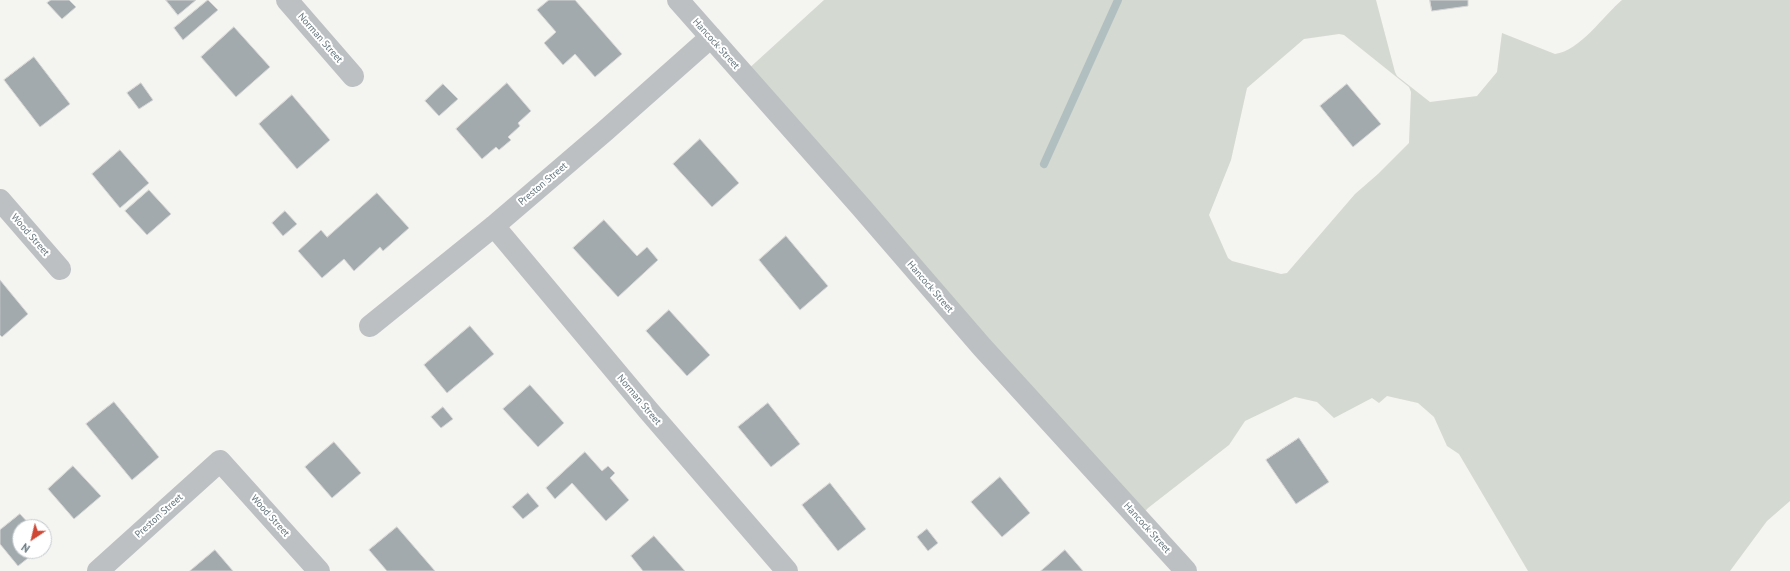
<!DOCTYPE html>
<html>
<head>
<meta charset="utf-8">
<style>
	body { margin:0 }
	#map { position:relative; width:1790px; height:571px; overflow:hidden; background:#f4f4f1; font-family:"PT Sans",sans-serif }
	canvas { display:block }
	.north { position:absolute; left:12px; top:519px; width:40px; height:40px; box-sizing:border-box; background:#fff; border:1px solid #c2c9cc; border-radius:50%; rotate:215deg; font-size:11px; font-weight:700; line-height:16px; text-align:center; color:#67777f }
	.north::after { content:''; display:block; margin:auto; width:14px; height:18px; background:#cf4836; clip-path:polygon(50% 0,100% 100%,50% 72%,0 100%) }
</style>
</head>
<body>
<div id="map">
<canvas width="1790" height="571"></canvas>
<div class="north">N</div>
</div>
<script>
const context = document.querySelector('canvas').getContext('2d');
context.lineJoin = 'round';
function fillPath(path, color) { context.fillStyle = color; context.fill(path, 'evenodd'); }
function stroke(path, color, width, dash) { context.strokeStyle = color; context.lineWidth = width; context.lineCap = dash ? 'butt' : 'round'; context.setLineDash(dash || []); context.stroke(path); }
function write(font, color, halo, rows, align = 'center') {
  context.font = font + ' "PT Sans",sans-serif'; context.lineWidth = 4; context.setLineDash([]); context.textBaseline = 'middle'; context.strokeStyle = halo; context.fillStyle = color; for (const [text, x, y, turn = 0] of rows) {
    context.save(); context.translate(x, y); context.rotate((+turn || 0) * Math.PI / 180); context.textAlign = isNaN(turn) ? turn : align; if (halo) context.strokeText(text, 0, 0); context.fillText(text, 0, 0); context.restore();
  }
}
const green = new Path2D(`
	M824,0H1376L1395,72L1397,76L1430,102L1477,96L1497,72L1502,33L1555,54C1580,51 1603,16 1622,0H1790V501L1767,521L1730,571H1528L1459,454L1447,446L1434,417L1418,403L1387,396L1379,403L1372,398L1334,418L1317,402L1295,397L1245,421L1229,445L1148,508L1141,516L745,72ZM1339,34L1344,35L1409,87L1411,92L1409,143L1378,174L1355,194L1287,273L1281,274L1232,261L1228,258L1209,215L1231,160L1247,88L1304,39Z`);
const stream = new Path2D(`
	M1044,164L1118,0`);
const building = new Path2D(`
	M51,0H69L76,7L62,19L47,3Z
	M166,0H196L178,15Z
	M208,0L218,10L183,40L174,28Z
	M549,0H575L622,54L595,77L575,54L563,65L544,43L556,32L537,10Z
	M1430,0H1468V6L1432,11Z
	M234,27L270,67L236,97L201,57Z
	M34,57L70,104L40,127L4,80Z
	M141,83L153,100L139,109L127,93Z
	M507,83L531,111L518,123L520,126L508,137L511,140L499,150L496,147L482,159L456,129Z
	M443,84L458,99L439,116L425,101Z
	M1347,84L1381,124L1353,147L1320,106Z
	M292,95L330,140L297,169L259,124Z
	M700,139L739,183L712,207L673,164Z
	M120,150L149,183L120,208L92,174Z
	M149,190L171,214L147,235L125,211Z
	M377,193L409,228L383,251L380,247L354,271L344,259L322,278L298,251L321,230L327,237Z
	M285,211L297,224L283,236L272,223Z
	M604,220L637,256L647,247L658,260L618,297L573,248Z
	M786,236L828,286L800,310L759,260Z
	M0,280L28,314L2,337L0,335Z
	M669,310L710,355L687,376L646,331Z
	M470,326L494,354L447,393L424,365Z
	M530,385L564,423L538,447L503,409Z
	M114,402L159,457L132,480L86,424Z
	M768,403L800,444L771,467L738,427Z
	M443,407L453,419L441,428L431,417Z
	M1299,438L1329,482L1296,504L1266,460Z
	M334,442L361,473L332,498L305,467Z
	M585,452L602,471L608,466L615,473L610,478L629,500L606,521L572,483L555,499L546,488Z
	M73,466L101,496L74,519L48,489Z
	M1000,477L1030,513L1002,537L971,502Z
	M830,483L866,529L838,551L802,505Z
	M528,493L539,506L523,519L512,507Z
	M20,514L32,527H20V551H37L18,566L0,544V530Z
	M397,527L435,571H387L369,550Z
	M927,529L938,543L928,551L917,537Z
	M654,536L685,571H643L631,556Z
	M215,550L233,571H190Z
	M1065,550L1083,571H1041Z`);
const street = new Path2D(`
	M287,0L353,76
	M678,0L861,207L982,347L1186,571
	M0,200L60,269
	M494,226L648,410L787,571
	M370,326L494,226L605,131L711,37
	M98,571L220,461L319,571`);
const streetNames = [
	["Norman Street",320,38,49],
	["Hancock Street",716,44,48],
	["Preston Street",543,184,-40],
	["Wood Street",30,235,49],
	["Hancock Street",930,287,49],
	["Norman Street",639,400,50],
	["Preston Street",159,516,-42],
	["Wood Street",270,516,48],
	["Hancock Street",1147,528,48]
];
fillPath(green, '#d4d9d1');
stroke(stream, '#b2bfc1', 8);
fillPath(building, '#a2aaae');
stroke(building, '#d6d5d4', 1);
stroke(street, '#bcc0c3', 22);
write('10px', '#67777f', '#fff', streetNames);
</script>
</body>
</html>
